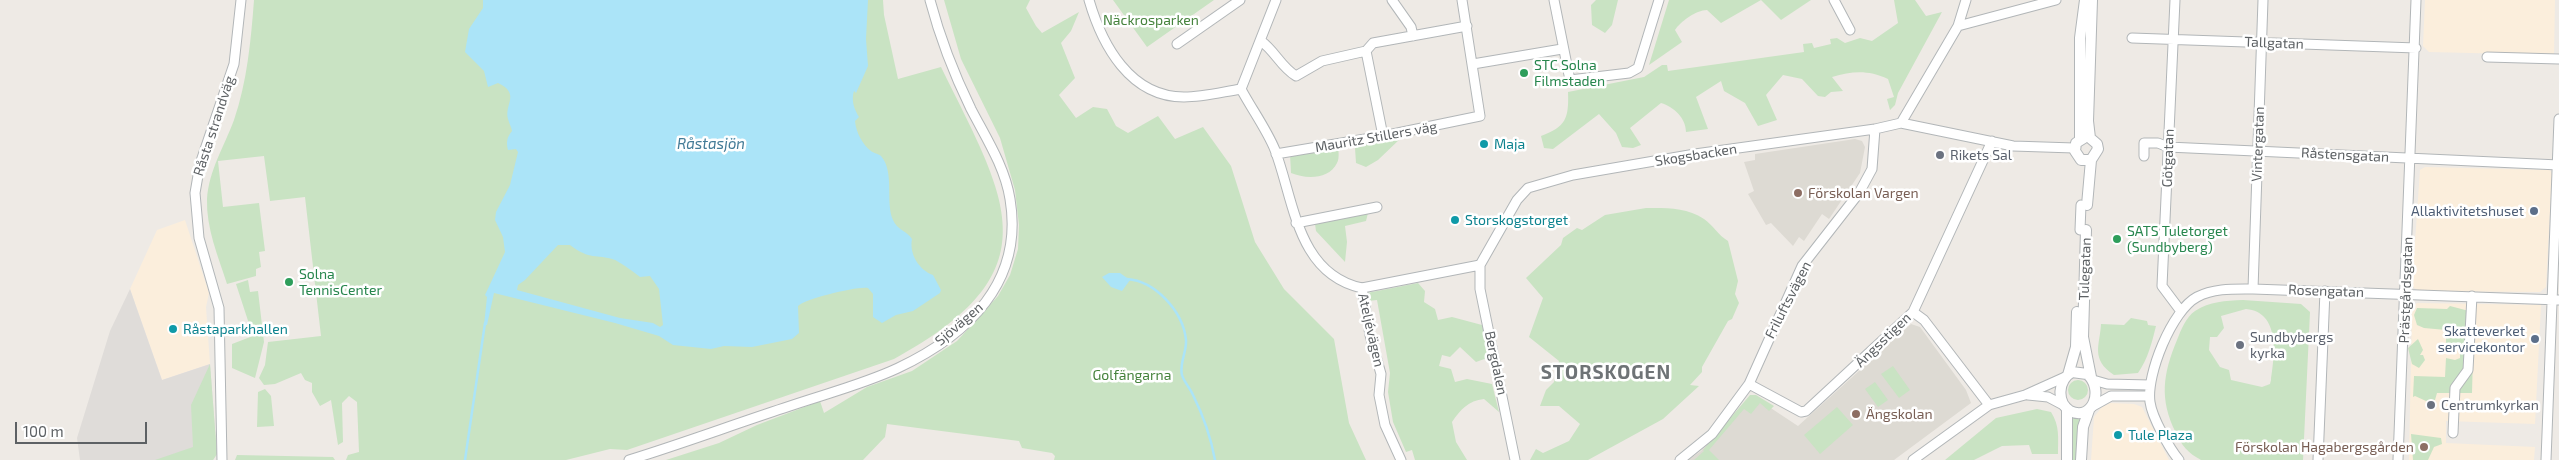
<!DOCTYPE html>
<html>
<head>
<meta charset="utf-8">
<style>
	body { margin:0 }
	#map { position:relative; width:2559px; height:460px; overflow:hidden; background:#eeeae5; font-family:"Exo 2",sans-serif }
	canvas { display:block }
	.scale { position:absolute; left:15px; top:422px; width:132px; height:22px; box-sizing:border-box; border:2px solid #5d6164; border-top:0; padding-left:6px; font-size:15px; line-height:18px; white-space:nowrap; color:#5d6164; -webkit-text-stroke:4px #fff; paint-order:stroke }
</style>
</head>
<body>
<div id="map">
<canvas width="2559" height="460"></canvas>
<div class="scale">100 m</div>
</div>
<script>
const context = document.querySelector('canvas').getContext('2d');
context.lineJoin = 'round';
function fillPath(path, color) { context.fillStyle = color; context.fill(path, 'evenodd'); }
function stroke(path, color, width, dash) { context.strokeStyle = color; context.lineWidth = width; context.lineCap = dash ? 'butt' : 'round'; context.setLineDash(dash || []); context.stroke(path); }
function write(font, color, halo, rows, align = 'center') {
  context.font = font + ' "Exo 2",sans-serif'; context.lineWidth = 5; context.setLineDash([]); context.textBaseline = 'middle'; context.strokeStyle = halo; context.fillStyle = color; for (const [text, x, y, turn = 0] of rows) {
    context.save(); context.translate(x, y); context.rotate((+turn || 0) * Math.PI / 180); context.textAlign = isNaN(turn) ? turn : align; if (halo) context.strokeText(text, 0, 0); context.fillText(text, 0, 0); context.restore();
  }
}
const commercial = new Path2D(`
	M2425,0H2555L2554,55L2429,52L2423,46Z
	M2425,167L2550,170L2552,174L2546,287L2540,292L2418,291L2412,286L2420,170Z
	M185,220L209,293L206,307L210,364L162,380L130,289L157,230Z
	M2417,303L2541,305L2535,424L2446,421V443L2535,447L2534,460H2409L2412,308Z
	M2110,403L2134,404L2142,407L2169,460H2091L2094,417L2102,407Z`);
const industrial = new Path2D(`
	M130,289L162,380L210,364L217,454L213,460H80L77,438L110,331Z`);
const education = new Path2D(`
	M1855,139L1862,141L1865,147L1860,173L1829,219L1822,214L1804,241L1799,237L1793,246L1771,223L1766,225L1748,194L1754,191L1744,162L1755,160V154Z
	M1911,324L1920,327L1966,390L1971,403L1894,460H1688L1701,451L1751,395L1798,426Z`);
const green = new Path2D(`
	M254,0H883L884,15L898,79L941,67C1007,201 1056,271 894,359L627,450L610,449L566,460H346L348,455L359,452L357,402L349,396L342,403L343,442L338,445L331,400L320,406L312,392V383L305,380L301,373L275,384L264,385L259,378L265,365L268,342L321,336L305,197L270,201L264,156L218,161L223,207L259,203L265,251L259,252L261,267L256,269V276L227,284C218,256 206,228 207,199C209,170 224,147 234,120C247,82 251,40 254,0Z
	M944,0H1030L1026,8L1036,26L1042,33L1079,12L1071,31L1061,43L1075,78L1059,95L1076,118L1093,107L1107,109L1116,126L1128,133L1158,116L1175,139L1203,127L1231,166L1255,242L1284,289L1334,339L1349,423L1366,460H1054L1055,456L1052,453L1022,448L1019,441L887,424L885,437L863,460H666L719,443L757,425L820,401L824,413L867,387L912,371L957,341L998,296L1010,275L1018,249L1019,225L1015,190L1000,138L961,59Z
	M1113,0H1214L1147,47Z
	M1596,0H1618L1612,25L1605,33L1592,25L1591,5Z
	M1669,0H1761L1721,23L1707,10C1696,10 1680,22 1675,30L1682,42L1649,65Z
	M1761,0H1811L1781,20Z
	M1894,0H1915L1926,16L1942,12L1898,93L1895,105L1890,110L1887,99L1894,97L1888,79C1868,70 1853,71 1832,77L1843,91L1831,92L1825,97L1818,96L1802,79L1783,75L1766,95L1777,120L1758,126L1745,103L1724,91L1721,81L1696,97L1708,129L1686,132C1686,118 1674,107 1661,103L1630,128L1641,145L1633,148L1622,147L1616,133L1599,114L1553,149L1544,148L1541,136C1566,127 1569,118 1568,92L1644,77L1662,65H1667L1668,71L1804,52L1803,44L1812,43L1814,48L1831,44L1830,39L1837,38L1845,43L1860,38L1872,41L1898,23Z
	M1392,134L1401,138L1378,160L1366,167L1356,163L1355,148Z
	M1338,144C1338,149 1340,158 1337,163C1329,180 1305,179 1291,173L1290,154Z
	M1646,208C1666,208 1686,207 1704,219C1713,225 1718,235 1728,241L1738,281L1735,294L1739,303L1732,319L1728,321L1702,367V372L1690,385L1699,386L1663,419L1588,460H1530L1536,449L1543,453L1569,441L1580,424L1559,406H1540L1546,390L1554,382L1559,361L1529,337L1543,298L1526,278L1561,245L1563,238L1577,228L1582,230L1605,215Z
	M1368,213L1366,221L1345,226L1347,242L1345,262L1316,231L1315,224Z
	M248,280L250,292L258,291L264,342L255,378L232,368V344L253,336L236,284Z
	M1418,283L1425,291L1424,302L1435,309L1438,320L1452,317L1482,325L1490,357L1476,362L1460,347L1450,357L1442,355L1439,366L1451,369L1455,382L1467,379L1492,384L1499,412L1484,399C1468,401 1461,409 1452,422L1456,442L1467,460H1415L1412,450L1406,452L1393,422L1388,392L1390,373L1377,300L1368,301L1367,293Z
	M2243,300L2301,304L2310,312L2303,460H2201C2188,453 2182,446 2176,433C2159,399 2163,374 2177,340C2181,330 2186,317 2195,311C2210,301 2225,301 2243,300ZM2246,309C2280,312 2275,354 2271,380L2270,384L2262,387L2231,380L2229,370L2220,367L2209,350L2210,337H2217L2224,328L2221,316Z
	M2450,306L2469,311L2473,356L2472,393H2437L2435,400L2426,401L2415,396L2413,397L2414,376L2445,377L2446,358L2455,360L2460,358V349L2455,347L2446,349V330L2424,328L2417,325L2414,315L2417,308L2447,309Z
	M2131,318L2147,321L2148,325L2156,326C2152,342 2148,359 2138,373L2114,375C2090,359 2100,345 2101,324L2124,325Z
	M2418,339L2423,350L2420,355H2423L2425,360L2419,368L2412,364L2408,348Z
	M210,364L217,454L213,460H155L193,447L191,405Z
	M1893,366L1910,390L1899,398L1881,374Z
	M2068 390a10 10 0 1 1 20 0a10 10 0 1 1-20 0Z
	M1875,382L1888,400L1878,407L1865,389Z
	M265,389L271,396L274,426L257,427L258,392Z
	M1750,395H1756L1774,406L1769,411L1760,403L1751,414L1744,409L1709,450L1719,460H1694L1704,451L1703,450Z
	M1837,407L1853,425L1820,454L1804,435Z
	M2037,409L2051,412C2060,426 2058,438 2058,454H2032L2029,445L2002,446L1974,460H1945L1996,418Z
	M2072,415H2081L2079,460H2072Z
	M2411,434L2441,438L2442,444L2434,447L2428,460H2413Z
	M237,455L333,457L335,460H235Z`);
const water = new Path2D(`
	M483,0H868L866,39L868,66L856,93L854,91C851,100 854,109 859,117L855,121C856,132 862,144 871,151C873,153 879,154 881,156C895,172 885,202 893,220C897,230 907,231 912,239C909,254 919,270 933,275L941,290L940,293L913,311L896,315L882,323L873,317V294L868,288C857,286 805,299 798,306L799,333L792,339L752,347L724,346L711,349L673,345L659,336L615,323L494,293L487,325H484L487,297L485,295L505,252L503,237L495,220L496,212L510,185L518,152L516,149L508,150C506,142 507,137 512,131C511,126 509,123 508,119C504,104 521,94 498,83L488,87L484,71L465,52L469,29L483,8ZM558,245H570C591,261 595,253 615,260C618,261 637,274 640,277L650,276L659,289L663,325L660,327L653,323L620,318L517,290L518,285L525,280Z
	M1109,273H1120L1130,280L1122,291L1111,287L1102,277Z`);
const stream = new Path2D(`
	M1127,279C1155,281 1183,311 1186,340C1187,351 1179,364 1182,375C1184,382 1190,388 1193,395C1203,415 1211,438 1215,460
	M465,460L485,323`);
const minor = new Path2D(`
	M1089,0C1102,45 1130,97 1184,97C1203,97 1222,92 1241,89
	M1392,0L1411,27L1413,36
	M1554,0L1570,80L1629,73L1638,68L1659,0
	M1834,0L1850,30
	M2175,0L2162,286L2180,310
	M1958,26L2056,0
	M2132,38L2416,48
	M1261,41C1275,51 1281,67 1296,76L1322,61L1366,51L1373,43L1467,26
	M1177,44L1240,0
	M1366,51L1383,136
	M2487,57L2559,59
	M1473,64L1562,49
	M1241,89C1251,108 1267,130 1275,150C1294,200 1297,274 1362,288L1480,265
	M1241,89L1276,0
	M1901,123L1958,26L1966,0
	M1276,154L1383,136L1480,116L1462,0
	M2144,156V143H2158L2168,147L2559,165
	M1296,223L1377,207
	M2080,230L2081,205
	M1362,288L1370,335L1381,374L1379,395L1385,425L1401,460
	M2253,289L2263,0
	M1913,312L1924,320L1989,405
	M2093,380L2107,384L2150,385
	M1749,384L1801,412L1806,411L1913,312L1992,141
	M2028,395L2048,397L2065,406
	M2093,406L2111,396H2149
	M2453,433L2455,388L2468,370L2472,296
	M222,460L219,308L199,238L195,193L200,164L234,64L241,0
	M629,460C681,444 732,425 784,408C821,395 862,385 898,368C968,335 1024,282 1010,199C1005,167 986,138 971,109C954,74 940,38 930,0
	M1515,460L1480,289V265L1517,200L1528,188L1573,175L1695,154L1875,129L1901,123L2013,146L2074,148
	M1680,460L1712,434L1749,384L1802,266L1859,193L1872,169L1875,129
	M1913,460L1989,405L2025,395L2065,377
	M2179,460C2169,448 2152,417 2150,402C2146,375 2172,310 2197,297C2214,288 2234,289 2253,289L2559,300
	M2318,460L2325,291
	M2398,460L2416,0
	M2546,460L2559,119`);
const tertiary = new Path2D(`
	M2084,138L2076,143L2075,151L2081,160H2091
	M2080,139V38L2085,0
	M2087,205L2091,160L2098,149L2097,144L2090,138L2088,121L2092,0
	M2086,230L2083,337L2091,377
	M2072,372L2087,374C2104,388 2094,422 2070,411C2056,402 2058,380 2072,372Z
	M2068,375L2076,347L2077,312
	M2067,409V460
	M2081,460L2083,427L2089,410`);
const markers = [
	[1524,73,5,"#2e9e5b"],
	[1484,144,5,"#0f9aa8"],
	[1940,155,5,"#6b7280"],
	[1798,193,5,"#8d6e63"],
	[2534,211,5,"#5c6f8a"],
	[1455,220,5,"#0f9aa8"],
	[2117,239,5,"#2e9e5b"],
	[289,282,5,"#2e9e5b"],
	[173,329,5,"#0f9aa8"],
	[2535,339,5,"#5c6f8a"],
	[2240,345,5,"#6b7280"],
	[2431,405,5,"#6b7280"],
	[1856,414,5,"#8d6e63"],
	[2118,435,5,"#0f9aa8"],
	[2424,447,5,"#8d6e63"]
];
const parkNames = [
	["Näckrosparken",1151,20],
	["Golfängarna",1132,375]
];
const streetNames = [
	["Tallgatan",2274,43,2],
	["Råsta strandväg",214,126,-72],
	["Mauritz Stillers väg",1376,137,-10],
	["Vintergatan",2258,144,-88],
	["Skogsbacken",1696,155,-9],
	["Råstensgatan",2345,155,3],
	["Götgatan",2168,158,-88],
	["Tulegatan",2085,269,-88],
	["Prästgårdsgatan",2406,290,-88],
	["Rosengatan",2326,291,2],
	["Friluftsvägen",1788,300,-63],
	["Sjövägen",959,324,-41],
	["Ateljévägen",1371,330,77],
	["Ängsstigen",1883,340,-44],
	["Bergdalen",1496,363,78]
];
const leisureNames = [
	["STC Solna",1534,65],
	["Filmstaden",1534,81],
	["SATS Tuletorget",2127,231],
	["(Sundbyberg)",2127,247],
	["Solna",299,274],
	["TennisCenter",299,290]
];
const cultureNames = [
	["Maja",1494,144],
	["Storskogstorget",1465,220],
	["Råstaparkhallen",183,329],
	["Tule Plaza",2128,435]
];
const worshipNames = [
	["Rikets Sal",1950,155],
	["Sundbybergs",2250,337],
	["kyrka",2250,353],
	["Centrumkyrkan",2441,405]
];
const educationNames = [
	["Förskolan Vargen",1808,193],
	["Ängskolan",1866,414],
	["Förskolan Hagabergsgården",2414,447,"right"]
];
const serviceNames = [
	["Allaktivitetshuset",2524,211],
	["Skatteverket",2525,331],
	["servicekontor",2525,347]
];
const waterNames = [
	["Råstasjön",711,144]
];
const districtNames = [
	["STORSKOGEN",1606,373]
];
fillPath(commercial, '#fbeedc');
fillPath(industrial, '#dfdcd9');
fillPath(education, '#dddad3');
fillPath(green, '#c9e3c3');
fillPath(water, '#abe4f8');
stroke(stream, '#abe4f8', 2.5);
stroke(minor, '#b2b6b8', 11);
stroke(tertiary, '#b2b6b8', 12);
stroke(minor, '#fff', 9);
stroke(tertiary, '#fff', 10);
for (const [x, y, r, color] of markers) { const dot = new Path2D(); dot.arc(x, y, r, 0, 2 * Math.PI); context.fillStyle = color; context.fill(dot); stroke(dot, '#fff', 2); }
write('14px', '#46833d', '#fff', parkNames);
write('14px', '#5d6164', '#fff', streetNames);
write('14px', '#27864d', '#fff', leisureNames, 'left');
write('14px', '#0d838f', '#fff', cultureNames, 'left');
write('14px', '#5b616d', '#fff', worshipNames, 'left');
write('14px', '#785e54', '#fff', educationNames, 'left');
write('14px', '#4e5e75', '#fff', serviceNames, 'right');
write('italic 15px', '#437b97', '#fff', waterNames);
context.letterSpacing = '1px';
write('bold 19px', '#6e7376', '#fff', districtNames);
context.letterSpacing = '0px';
</script>
</body>
</html>
